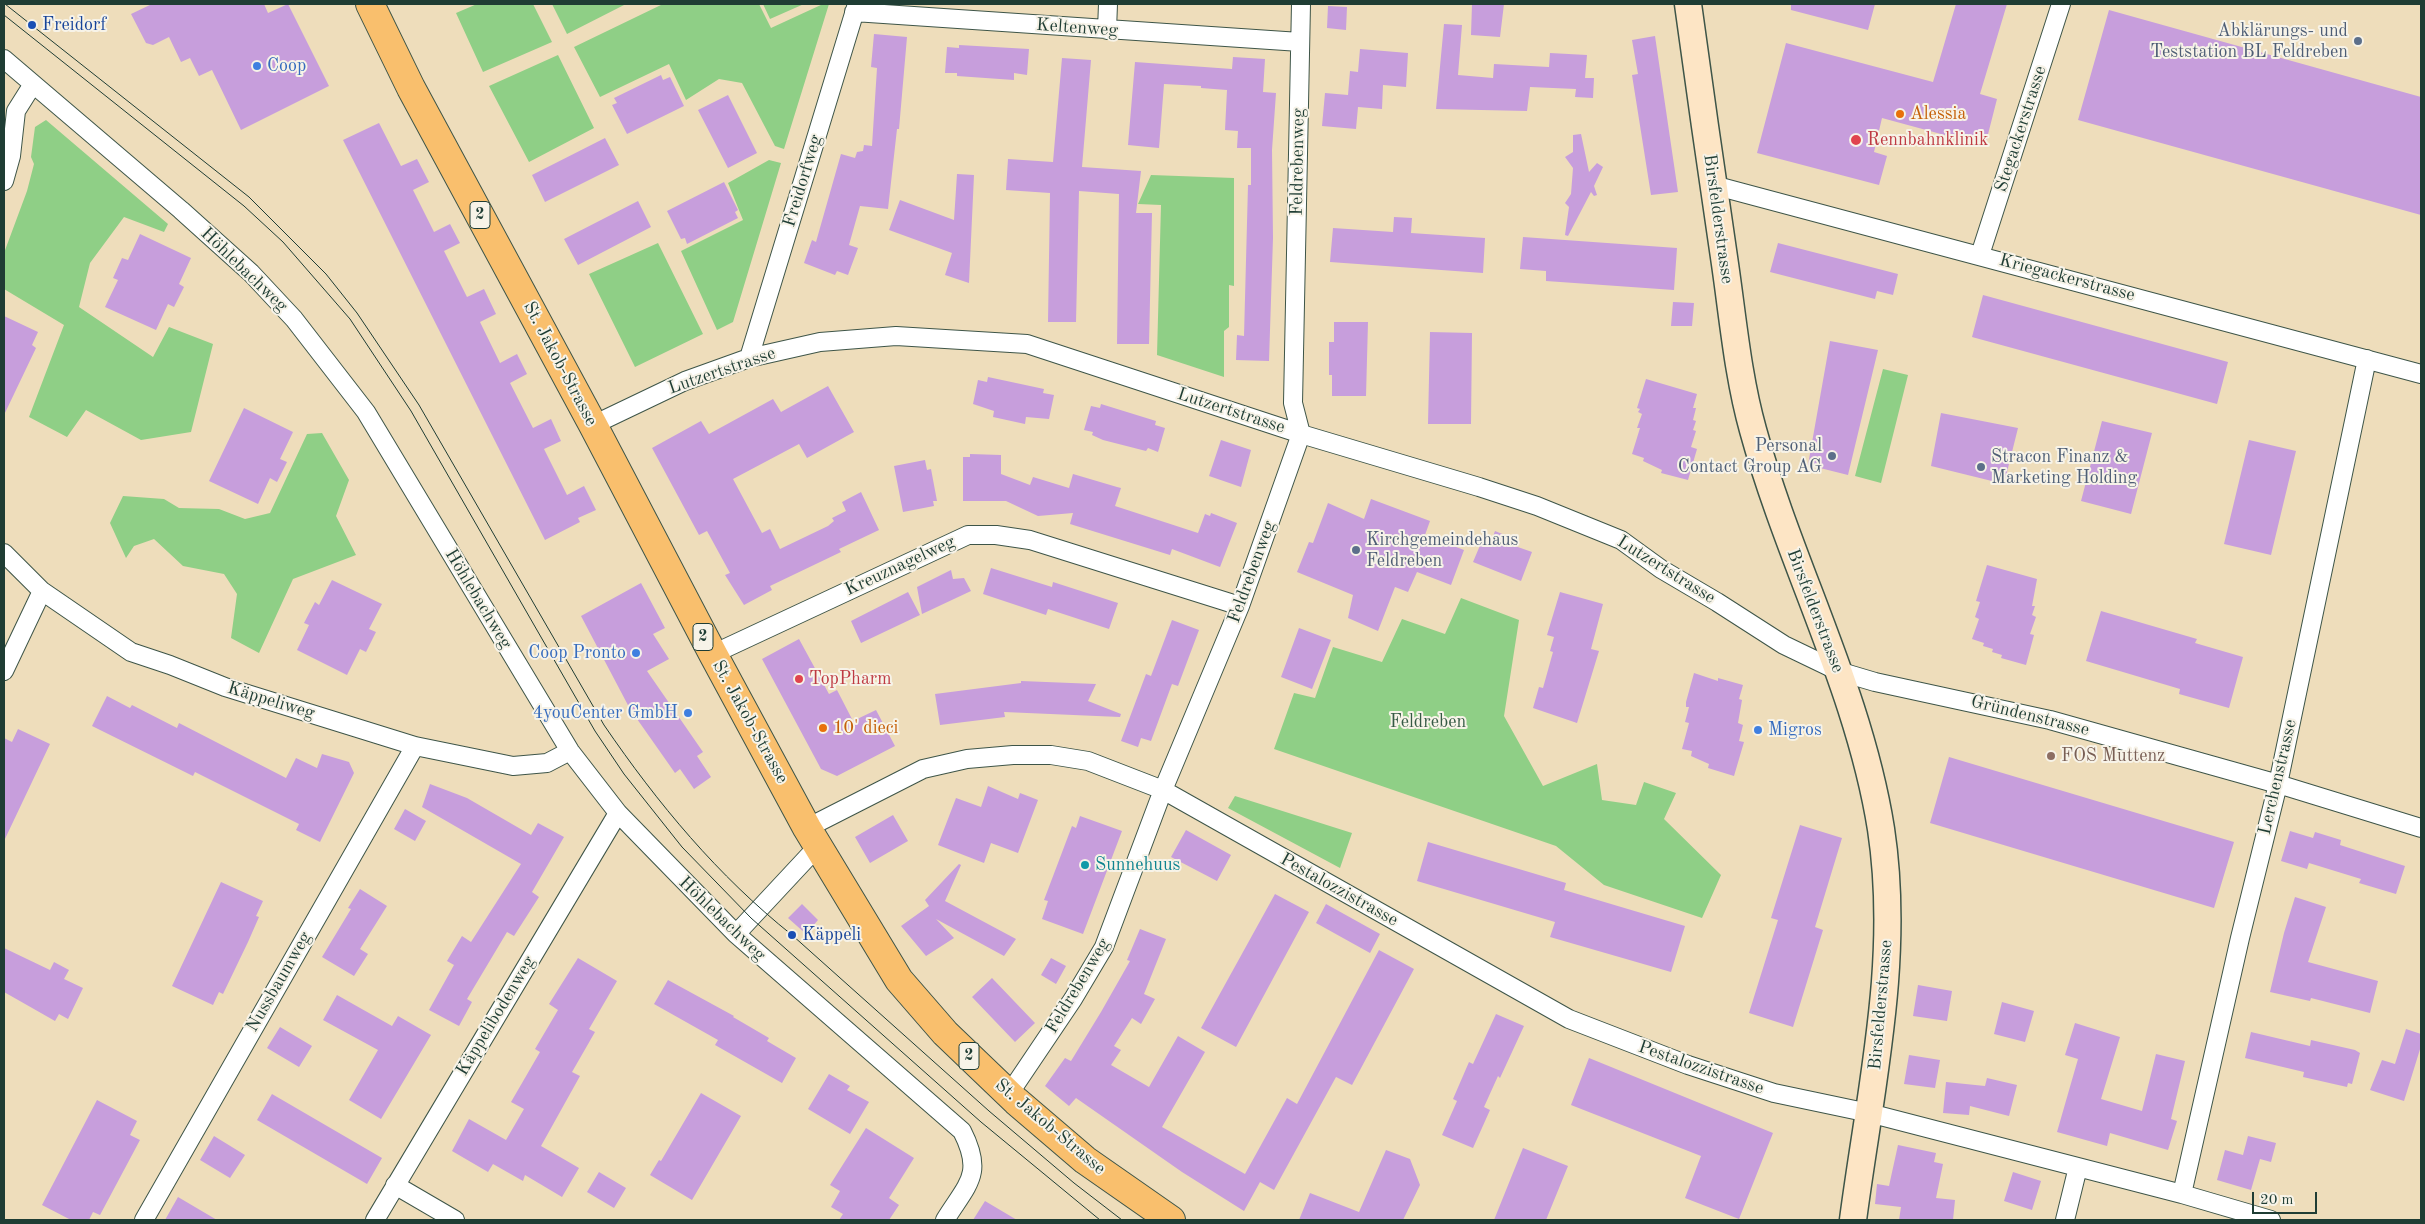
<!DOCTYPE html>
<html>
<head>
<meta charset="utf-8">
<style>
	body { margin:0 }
	#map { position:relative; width:2425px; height:1224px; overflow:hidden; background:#edb; font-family:"Old Standard TT",serif }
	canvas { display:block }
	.frame { position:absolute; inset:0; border:5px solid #1f3d34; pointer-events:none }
	.scale { position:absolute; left:2252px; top:1192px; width:65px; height:22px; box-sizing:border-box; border:2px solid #1f3d34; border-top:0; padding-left:6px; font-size:15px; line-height:18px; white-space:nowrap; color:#1f3d34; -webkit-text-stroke:4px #f7f3e8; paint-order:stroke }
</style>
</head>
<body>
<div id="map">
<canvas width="2425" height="1224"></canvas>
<div class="frame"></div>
<div class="scale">20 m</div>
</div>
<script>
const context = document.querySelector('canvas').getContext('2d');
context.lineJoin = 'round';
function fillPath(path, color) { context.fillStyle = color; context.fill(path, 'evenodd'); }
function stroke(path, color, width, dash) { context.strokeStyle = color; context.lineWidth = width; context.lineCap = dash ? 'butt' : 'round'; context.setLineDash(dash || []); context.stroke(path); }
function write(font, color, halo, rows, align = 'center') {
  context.font = font + ' "Old Standard TT",serif'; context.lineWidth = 4; context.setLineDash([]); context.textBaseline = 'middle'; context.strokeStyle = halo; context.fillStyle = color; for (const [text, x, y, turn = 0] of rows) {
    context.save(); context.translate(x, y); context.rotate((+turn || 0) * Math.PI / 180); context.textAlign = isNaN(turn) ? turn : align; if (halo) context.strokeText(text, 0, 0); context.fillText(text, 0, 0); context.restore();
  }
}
const green = new Path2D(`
	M477,4H533L552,42L483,72L456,13Z
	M552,4H626L567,34Z
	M663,4H759L771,28L823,4H829L784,149L775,146L742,83L719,79L686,100L669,64L600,97L574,47Z
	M763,4H804L770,19Z
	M558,55L594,128L529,162L489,86Z
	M46,120L168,224L164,232L124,217L90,263L79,307L153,357L169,327L213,344L191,432L141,440L86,410L67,437L29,417L64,325L4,289V253L27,191L34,164L31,157L35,127Z
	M769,160L781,163L733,322L717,330L681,251L743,220L728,183Z
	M1151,175L1234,178V286L1229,285V327L1224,331V377L1157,355L1161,205L1138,204Z
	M658,243L703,334L635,367L589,274Z
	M1883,369L1908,375L1881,483L1855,476Z
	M322,433L349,480L336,516L356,555L293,579L259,653L231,638L237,594L224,574L183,566L154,539L134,546L126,558L110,523L123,496L164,499L179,508L219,509L245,519L270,513L307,434Z
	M1461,598L1519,620L1504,716L1543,786L1597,764L1602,800L1636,805L1644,782L1676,793L1664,819L1721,875L1702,918L1604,885L1556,846L1274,749L1294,693L1315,698L1333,647L1382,662L1402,619L1445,634Z
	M1235,796L1352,833L1340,868L1228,808Z`);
const building = new Path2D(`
	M152,4H264L268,13L288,4L329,86L241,130L212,70L199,76L190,58L181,62L169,37L153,45L146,43L131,14Z
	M1472,4H1504L1500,37L1471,35Z
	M1791,4H1875L1868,30L1791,10Z
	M1956,4H2007L1980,94L1997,99L1985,146L1882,118L1874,152L1887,156L1879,185L1757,153L1786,43L1933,82Z
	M1328,6L1347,7L1346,30L1327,28Z
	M2109,10L2421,97V215L2078,120Z
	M1444,24L1462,25L1458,75L1493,78L1494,64L1549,67L1550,53L1587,55L1585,78H1594L1593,98L1575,97L1576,89L1530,87L1527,111L1436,109Z
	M874,34L907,37L899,129H897L888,209L860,206L849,245L858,248L848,275L837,271L835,275L804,263L812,240L816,242L841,154L855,158L857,152L863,151L864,145L872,146L877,68L871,67Z
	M1655,36L1678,192L1651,195L1632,75L1638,74L1632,40Z
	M959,45L1029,49L1027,75L1014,73V80L957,76V73H945L947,47L959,48Z
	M1360,49L1408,53L1406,87L1383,85L1382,109L1358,107L1356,129L1322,126L1325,93L1348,95L1350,71L1358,72Z
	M1233,57L1265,59L1263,92L1276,93L1272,150L1273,238L1269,361L1236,360L1237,335L1244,336L1248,185H1251V148H1237L1238,131L1225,130L1227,90L1201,88V86L1164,84L1159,148L1128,145L1135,62L1232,69Z
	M1062,58L1091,60L1082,167L1141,171L1136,213H1152L1149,344H1117L1119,194L1079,191L1076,322H1048L1050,193L1006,190L1008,159L1053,162Z
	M661,75L663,80L670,77L684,106L627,134L612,105L617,103L614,98Z
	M728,95L757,153L728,168L698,110Z
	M379,123L401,166L417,159L429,182L413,190L434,232L450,224L460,243L444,251L467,297L484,289L496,314L480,322L500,363L517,354L527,374L510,383L533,428L551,419L561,441L544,449L567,495L584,486L596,510L578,518L580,522L545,540L343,140Z
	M1581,134L1589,172L1597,163L1603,167L1594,186L1597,195L1594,196L1591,192L1568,236L1565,235L1569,207L1565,203L1571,194L1573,168L1565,157L1573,152V135Z
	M605,138L619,165L545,202L532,175Z
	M957,174L974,175L969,283L945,275L952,253L889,230L900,200L954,220Z
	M724,182L738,210L735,212L738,218L687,244L685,238L681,239L667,211Z
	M638,201L651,227L578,265L564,239Z
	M1394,217L1412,218L1411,233L1485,238L1483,273L1330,262L1333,228L1393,232Z
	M140,234L191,258L179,284L184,287L174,307L168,304L156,330L105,307L118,280L113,278L122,258L128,260Z
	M1523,237L1677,248L1674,290L1546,281V271L1520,269Z
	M1778,243L1898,274L1893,295L1877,291L1875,299L1770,272Z
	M1983,295L2228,362L2217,404L1972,337Z
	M1673,302L1694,303L1692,326H1671Z
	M4,316L38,332L32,345L36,348L4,415Z
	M1334,322H1368L1366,396H1332V375H1329V342H1334Z
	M1430,332L1472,333L1471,424H1428Z
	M1830,341L1878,350L1848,475L1808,465Z
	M988,377L1044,389L1043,393L1054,395L1049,419L1026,417L1025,424L993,417L994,411L973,404L978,380L987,382Z
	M1646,379L1697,394L1693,408H1696L1693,420L1696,421L1693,430L1696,431L1691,447L1697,449L1688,480L1661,473L1662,470L1643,461L1644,458L1632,454L1640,428H1637L1642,414L1638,412L1640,409L1637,408Z
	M828,386L854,432L807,458L799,444L733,479L762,533L770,529L780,549L828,526L834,521L832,518L846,511L842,502L861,492L879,530L839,549L841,552L770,586L772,590L744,605L725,575L730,573L707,531L699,535L652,448L701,421L709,434L773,399L781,412Z
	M1101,404L1156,421L1155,425L1165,428L1158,452L1148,448L1146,451L1103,440L1092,435L1093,432L1084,430L1091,406L1100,408Z
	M244,408L293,432L280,459L287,462L277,482L270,478L258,504L209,481Z
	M1941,413L2018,428L2004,484L1931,466Z
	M2102,421L2152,433L2131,514L2081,501Z
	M1221,440L1251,450L1241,487L1209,476Z
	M2249,440L2296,451L2271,555L2224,544Z
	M970,454L1001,455V474L1030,485L1033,477L1069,488L1073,474L1117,487L1121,488L1115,506L1198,533L1205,514L1210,516L1211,513L1237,523L1220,567L1172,549L1170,555L1070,524L1073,513L1038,516L1006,501H963V457H970Z
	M925,460L927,470L931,469L937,501H933L934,506L903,512L894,466Z
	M1371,499L1430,521L1425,535L1464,550L1451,585L1417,572L1408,592L1395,587L1378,631L1348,618L1353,595L1297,572L1309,542L1313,543L1328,503L1364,519Z
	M1495,531L1517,540L1515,546L1532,552L1521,581L1473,562L1484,536L1492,539Z
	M1987,565L2037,579L2032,606H2035L2032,615L2036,617L2030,634L2034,635L2026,665L2001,658L2002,655L1992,652L1993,649L1983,646L1984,643L1972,639L1979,619L1975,617L1980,602L1976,601Z
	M991,568L1052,587L1053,582L1118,603L1109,629L1048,609L1046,615L983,594Z
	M951,570L953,579L964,578L971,591L922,614L917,587Z
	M332,580L382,604L369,629L376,632L366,652L360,649L347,675L297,650L309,625L304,623L315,602L319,605Z
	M641,583L665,628L653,634L669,659L647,671L703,752L697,756L711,777L694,789L680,769L675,773L630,709L581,616Z
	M908,592L920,615L861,643L851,621Z
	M1560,592L1603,604L1591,649L1599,651L1577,723L1533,708L1539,687L1543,688L1553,652L1550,651L1554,637L1547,635Z
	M2101,611L2197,639L2195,643L2243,657L2229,708L2179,694L2180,689L2086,661Z
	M1172,620L1199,630L1178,686L1172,684L1151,741L1141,738L1138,747L1121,741L1146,674L1151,676Z
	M1299,628L1331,640L1312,689L1281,677Z
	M799,639L829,694L837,690L853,721L876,710L895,746L837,776L821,769L762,659Z
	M1694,673L1718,681V678L1743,685L1739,699L1742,700L1738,723L1743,725L1739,741L1744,742L1734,776L1708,768L1709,764L1691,756L1692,751L1682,749L1689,723L1685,722L1689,707H1686V702Z
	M1021,681L1096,684L1088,701L1121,714L1120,717L1004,712L1005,717L940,725L935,694L1021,683Z
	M107,696L130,708L132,705L177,728L179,723L286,778L296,758L317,768L322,754L349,762L354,773L320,842L296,830L299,824L195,772L193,776L92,726Z
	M18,729L50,744L4,841V738L12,742Z
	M1949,757L2234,842L2214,908L1930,823Z
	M430,784L467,798L531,835L538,823L564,837L532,892L539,897L514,936L507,932L467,999L472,1002L459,1026L429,1010L454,965L447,961L462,936L471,942L521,864L422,807Z
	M988,786L1018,799L1020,793L1038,800L1018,853L991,843L984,863L938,845L956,798L981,807Z
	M405,809L426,821L415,841L394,829Z
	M893,815L908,841L870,863L855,837Z
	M1080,816L1122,831L1083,934L1042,919L1048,901L1044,900L1072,826L1076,828Z
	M1800,825L1842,838L1815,927L1823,930L1793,1027L1749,1013L1778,920L1771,918Z
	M1186,830L1231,855L1217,881L1171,857Z
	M2290,831L2313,838L2315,832L2341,840L2340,845L2405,866L2396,894L2359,883L2361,879L2309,863L2307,869L2281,861Z
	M1428,842L1566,883L1564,890L1685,926L1671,972L1550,937L1555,922L1417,881Z
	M959,864L961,865L945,901L1016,939L1004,956L936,919L954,938L926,956L901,926L929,906L925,900Z
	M221,882L263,901L256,916L259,917L248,942L223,994L219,992L213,1005L172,986Z
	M360,889L387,906L360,949L368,954L354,976L322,957L351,909L348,908Z
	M1275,894L1309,912L1236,1047L1201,1028Z
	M2295,897L2326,907L2308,962L2378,981L2370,1013L2311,998L2310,1001L2270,992L2284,933Z
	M802,904L818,920L806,934L788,918Z
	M1326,904L1380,934L1370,953L1316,923Z
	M1140,929L1166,939L1144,994L1155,999L1141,1024L1132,1018L1114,1046L1121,1050L1111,1065L1149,1087L1178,1036L1205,1052L1162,1127L1245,1174L1287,1098L1297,1104L1379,950L1414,969L1352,1085L1336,1077L1274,1190L1260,1182L1244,1211L1182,1172L1076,1098L1069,1106L1045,1086L1065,1058L1071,1061L1101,1012L1130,961L1127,960Z
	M4,948L50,970L54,962L69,970L64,979L83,988L68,1019L59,1014L55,1021L4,992Z
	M578,958L617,981L589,1029L595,1032L572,1072L580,1076L541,1146L579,1168L562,1197L525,1175L523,1181L493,1164L488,1172L452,1151L469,1119L506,1140L524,1109L511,1102L540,1052L535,1049L558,1010L549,1004Z
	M1051,958L1066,966L1056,984L1041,975Z
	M992,978L1035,1023L1015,1042L972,997Z
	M668,980L734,1016L733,1017L769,1038L767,1041L796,1058L782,1083L715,1045L718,1040L654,1004Z
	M1918,985L1952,991L1947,1021L1913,1016Z
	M337,995L392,1026L398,1016L431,1035L381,1119L349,1100L378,1050L323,1020Z
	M2002,1002L2034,1011L2025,1042L1994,1034Z
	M1496,1014L1524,1026L1500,1078L1498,1076L1484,1107L1490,1110L1473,1148L1442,1135L1457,1101L1453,1099L1469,1062L1473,1064Z
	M2075,1023L2120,1037L2101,1099L2142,1111L2156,1054L2185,1061L2171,1119L2177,1121L2168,1150L2110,1133L2107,1146L2057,1132L2078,1059L2065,1055Z
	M280,1027L312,1046L299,1067L267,1048Z
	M2406,1029L2421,1034V1046L2404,1101L2370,1090L2382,1060L2395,1064Z
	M2251,1032L2310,1046L2311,1040L2355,1050L2360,1053L2352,1084L2348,1083L2347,1087L2303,1077L2304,1072L2245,1058Z
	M1909,1055L1940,1060L1935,1088L1904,1084Z
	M1589,1058L1773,1133L1739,1219L1685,1198L1701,1156L1571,1105Z
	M829,1074L850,1086L847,1090L869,1102L850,1134L808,1109Z
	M1987,1078L2017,1085L2009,1116L1970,1106L1969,1115L1943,1113L1946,1082L1985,1086Z
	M701,1093L741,1116L692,1200L650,1175L659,1160L661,1161Z
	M272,1094L382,1158L367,1184L257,1120Z
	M97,1100L137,1121L130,1135L140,1140L100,1215L93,1212L89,1220H71L42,1205Z
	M866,1128L914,1158L889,1198L899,1205L889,1220H839L843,1214L831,1207L840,1191L830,1185Z
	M214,1136L245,1155L230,1178L200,1160Z
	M2248,1136L2276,1143L2271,1162L2260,1159L2251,1190L2217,1180L2225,1150L2243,1155Z
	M1898,1145L1936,1153L1934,1162L1943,1164L1936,1198L1955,1200L1953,1220H1899L1901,1207L1875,1204L1877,1184L1889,1186Z
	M1523,1148L1568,1166L1546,1220H1494Z
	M1386,1150L1410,1159L1420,1185L1403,1220H1299L1310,1193L1359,1212Z
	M599,1172L626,1188L614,1208L587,1192Z
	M2013,1172L2041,1181L2032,1210L2004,1201Z
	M178,1197L217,1220H165Z
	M985,1201L1017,1220H973Z`);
const street = new Path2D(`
	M854,12L1300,42
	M1107,30L1108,4
	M4,59L181,210L251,273L294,319L366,412L570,751L618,813L736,934L962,1131C984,1174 968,1183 945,1220
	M4,181L11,156L16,111L33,84
	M1713,185L2421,374
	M1980,255L2061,4
	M749,358L857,4
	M593,425L685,381L749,358L820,342L896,336L1027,344L1301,434L1479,487L1537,506L1621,540L1661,569L1717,602L1784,645L1838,671L1875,682L2050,720L2278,784L2421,828
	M4,553L42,591L131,652L170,665L225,687L415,746L513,766L547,763L570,751
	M713,654L968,535H996L1030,540L1240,606
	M4,671L42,591
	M807,828L923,769L967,759L1013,755H1051L1088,761L1163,790L1569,1019L1688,1065L1774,1093L1869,1113L2182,1194L2271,1220
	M736,934L818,846
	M1009,1094L1073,999L1104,947L1163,790L1240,606L1301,434L1293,403L1301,4
	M395,1185L455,1220
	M2182,1194L2240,938L2278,784L2367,359
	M144,1220L415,746
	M375,1220L618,813
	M2065,1220L2078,1167`);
const secondary = new Path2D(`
	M1688,4C1700,91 1712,177 1725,264C1733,319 1738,377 1753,430C1790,565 1859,690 1881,829C1901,960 1870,1090 1853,1220`);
const primary = new Path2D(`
	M370,4L411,88L593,425L713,654L807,828L899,980L945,1033L1016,1101L1085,1160L1171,1220`);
const tram = new Path2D(`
	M5,4L249,197L326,274L357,313L419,405L604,725C658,804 718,876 792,935L989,1111L1074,1183L1122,1220
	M4,15L244,206L283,242L350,319L411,411L595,731L624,774L682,847L751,918L981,1122L1100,1220`);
const markers = [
	[32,25,5,"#1a4fb4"],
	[2358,41,5,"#5c6f8a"],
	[257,66,5,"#3f7fe0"],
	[1900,114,5,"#e8710a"],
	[1856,140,6,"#e0444e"],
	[1832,456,5,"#5c6f8a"],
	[1981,467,5,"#5c6f8a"],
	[1356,550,5,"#5c6f8a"],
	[636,653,5,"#3f7fe0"],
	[799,679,5,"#e0444e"],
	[688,713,5,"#3f7fe0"],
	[823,728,5,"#e8710a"],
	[1758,730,5,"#3f7fe0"],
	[2051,756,5,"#8d6e63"],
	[1085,865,5,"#0f9aa8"],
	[792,935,5,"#1a4fb4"]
];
const shields = [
	[480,215,20],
	[703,637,20],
	[969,1056,20]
];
const shieldNames = [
	["2",480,215],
	["2",703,637],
	["2",969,1056]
];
const transitNames = [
	["Freidorf",42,25],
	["Käppeli",802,935]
];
const streetNames = [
	["Keltenweg",1077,28,4],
	["Stegackerstrasse",2021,129,-72],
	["Feldrebenweg",1298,162,-89],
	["Freidorfweg",803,181,-73],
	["Birsfelderstrasse",1718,219,82],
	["Höhlebachweg",244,270,44],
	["Kriegackerstrasse",2067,278,15],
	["St. Jakob-Strasse",560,364,62],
	["Lutzertstrasse",722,371,-19],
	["Lutzertstrasse",1231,411,18],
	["Kreuznagelweg",900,566,-25],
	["Lutzertstrasse",1666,570,32],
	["Feldrebenweg",1252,572,-70],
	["Höhlebachweg",478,599,59],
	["Birsfelderstrasse",1815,611,69],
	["Käppeliweg",271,701,17],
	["Gründenstrasse",2030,716,14],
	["St. Jakob-Strasse",750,722,61],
	["Lerchenstrasse",2278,777,-77],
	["Pestalozzistrasse",1339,890,29],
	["Höhlebachweg",722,919,44],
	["Nussbaumweg",279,982,-60],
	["Feldrebenweg",1078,986,-59],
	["Birsfelderstrasse",1881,1005,-85],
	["Käppelibodenweg",496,1016,-59],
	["Pestalozzistrasse",1701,1068,19],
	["St. Jakob-Strasse",1050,1127,40]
];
const serviceNames = [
	["Abklärungs- und",2348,31],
	["Teststation BL Feldreben",2348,52],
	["Personal",1822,446],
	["Contact Group AG",1822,467],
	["Stracon Finanz &",1991,457,"left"],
	["Marketing Holding",1991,478,"left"],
	["Kirchgemeindehaus",1366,540,"left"],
	["Feldreben",1366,561,"left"]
];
const shopNames = [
	["Coop",267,66],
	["Coop Pronto",626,653,"right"],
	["4youCenter GmbH",678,713,"right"],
	["Migros",1768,730]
];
const foodNames = [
	["Alessia",1910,114],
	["10' dieci",833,728]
];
const healthNames = [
	["Rennbahnklinik",1867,140],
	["TopPharm",809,679]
];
const parkNames = [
	["Feldreben",1428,722]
];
const educationNames = [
	["FOS Muttenz",2061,756]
];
const cultureNames = [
	["Sunnehuus",1095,865]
];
fillPath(green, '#8fcf86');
fillPath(building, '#c79edc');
stroke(street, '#3e5548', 20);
stroke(secondary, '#3e5548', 29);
stroke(primary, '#3e5548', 30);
stroke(street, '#fff', 18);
stroke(secondary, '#fde5c5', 26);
stroke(primary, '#f9bf6d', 28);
stroke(tram, '#1f3d34', 1);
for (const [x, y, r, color] of markers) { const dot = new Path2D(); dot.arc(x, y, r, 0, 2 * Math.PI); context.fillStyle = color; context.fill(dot); stroke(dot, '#f7f3e8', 2); }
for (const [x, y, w] of shields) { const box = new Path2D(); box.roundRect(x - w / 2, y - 13.5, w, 27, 4); context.fillStyle = '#f7f3e8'; context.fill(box); stroke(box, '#1f3d34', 1); }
write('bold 16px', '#1f3d34', null, shieldNames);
write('18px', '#164399', '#f7f3e8', transitNames, 'left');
write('18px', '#1f3d34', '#f7f3e8', streetNames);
write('18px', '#4e5e75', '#f7f3e8', serviceNames, 'right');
write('18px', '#366cbe', '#f7f3e8', shopNames, 'left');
write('18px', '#c56008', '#f7f3e8', foodNames, 'left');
write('18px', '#be3a42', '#f7f3e8', healthNames, 'left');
write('18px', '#355a44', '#f7f3e8', parkNames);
write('18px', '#785e54', '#f7f3e8', educationNames, 'left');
write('18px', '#0d838f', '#f7f3e8', cultureNames, 'left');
</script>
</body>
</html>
